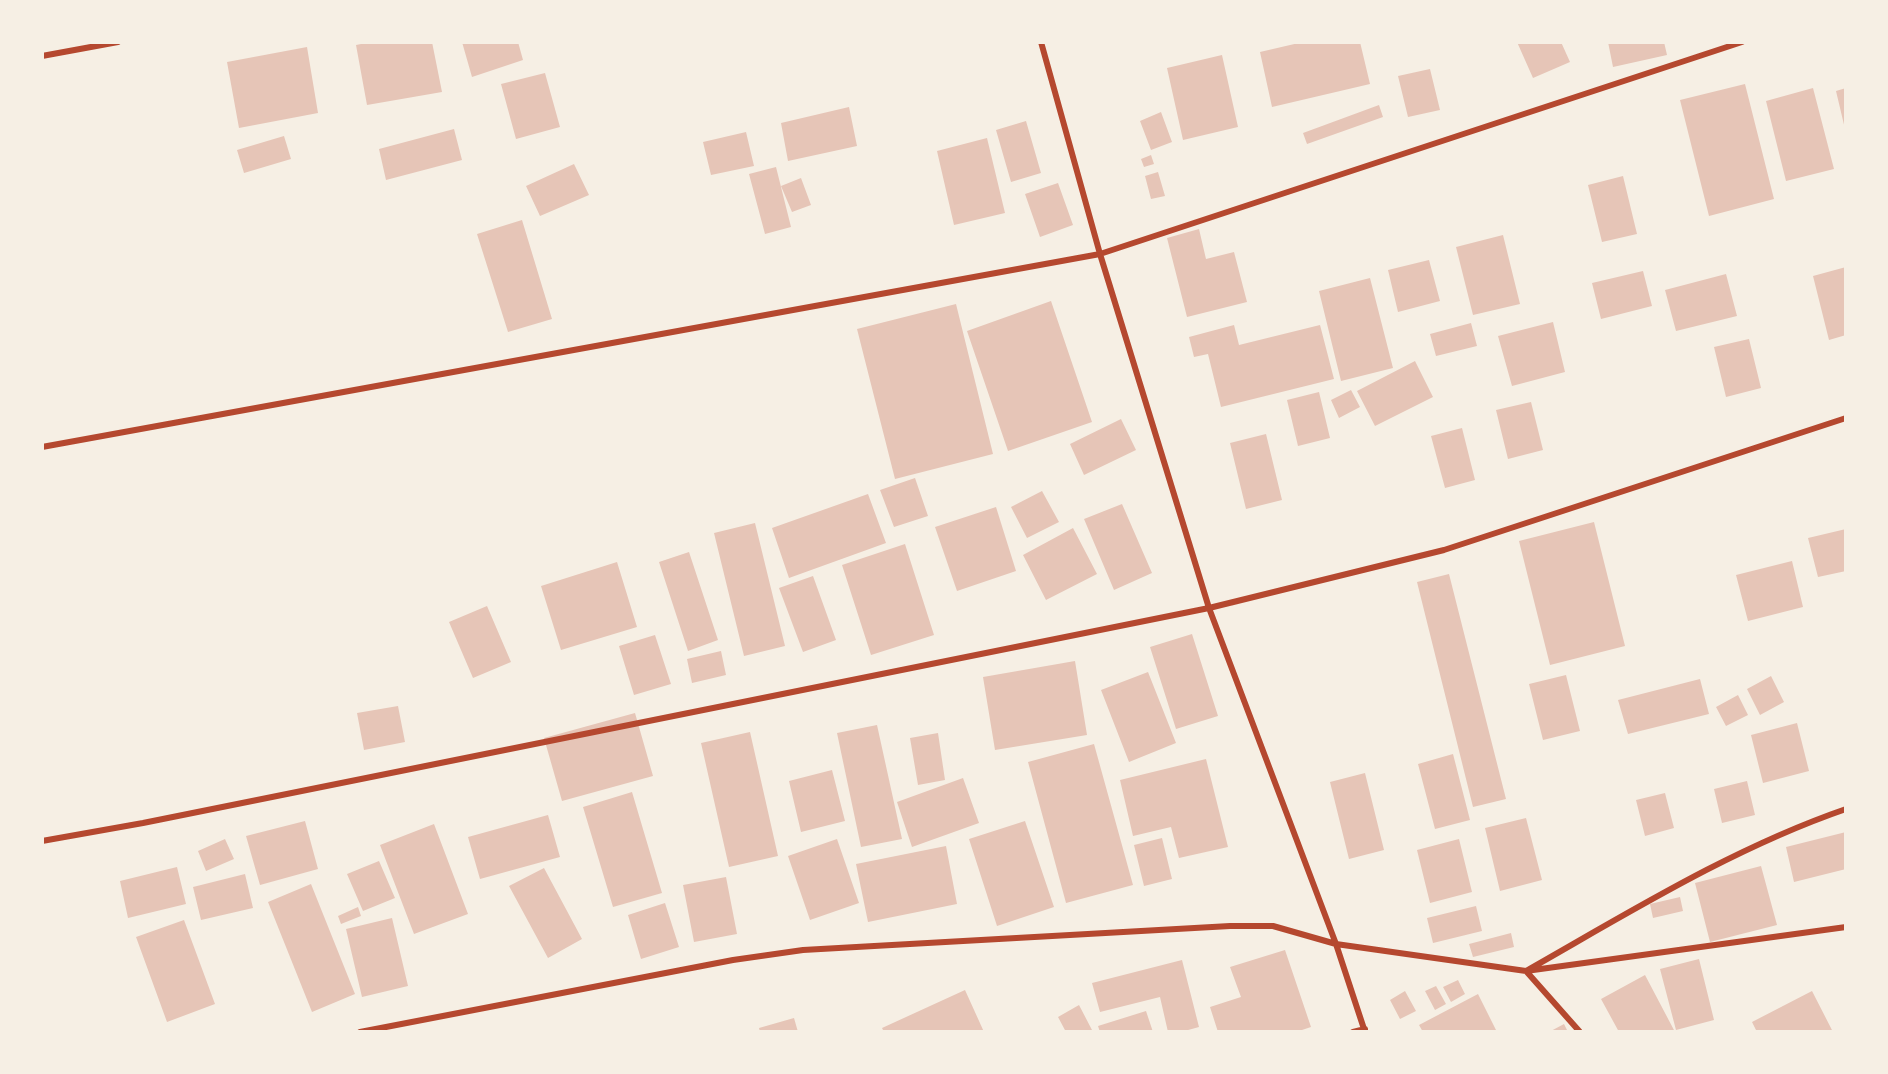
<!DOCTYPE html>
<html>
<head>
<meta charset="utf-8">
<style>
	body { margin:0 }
	#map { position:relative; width:1888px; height:1074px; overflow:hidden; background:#f6efe4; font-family:"Alegreya Sans",sans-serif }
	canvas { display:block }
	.frame { position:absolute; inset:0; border:44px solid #f6efe4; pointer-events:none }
</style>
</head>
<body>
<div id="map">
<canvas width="1888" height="1074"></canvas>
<div class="frame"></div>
</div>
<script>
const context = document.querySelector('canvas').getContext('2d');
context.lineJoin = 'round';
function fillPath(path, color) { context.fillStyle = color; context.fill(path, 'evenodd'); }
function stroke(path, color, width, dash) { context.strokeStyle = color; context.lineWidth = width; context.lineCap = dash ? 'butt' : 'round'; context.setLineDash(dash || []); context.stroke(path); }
const building = new Path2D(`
	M371,42H432L442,92L367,105L356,45Z
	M462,42H518L523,60L472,77Z
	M1303,42H1360L1370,84L1272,107L1260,52Z
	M1517,42H1561L1570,62L1533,78Z
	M1608,42H1664L1667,55L1613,67Z
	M307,47L318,113L239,128L227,62Z
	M1222,55L1238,127L1183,140L1167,68Z
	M1430,69L1440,110L1408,117L1398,76Z
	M545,73L560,127L516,139L501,84Z
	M1745,84L1774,199L1709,216L1680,100Z
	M1813,88L1834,169L1786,181L1766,101Z
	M1846,88V129H1845L1836,91Z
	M1379,105L1383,117L1307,144L1303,133Z
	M849,107L857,146L788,161L781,123Z
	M1161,112L1172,142L1151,150L1140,121Z
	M1026,121L1041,173L1011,182L996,130Z
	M454,129L462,160L386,180L379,149Z
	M746,132L754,166L711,175L703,142Z
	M284,136L291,159L244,173L237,150Z
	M987,138L1005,213L954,225L937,151Z
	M1151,155L1154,164L1144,167L1141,159Z
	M574,164L589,195L540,216L526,186Z
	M776,167L791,227L765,234L749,174Z
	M1158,172L1165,196L1151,199L1145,176Z
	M1623,176L1637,234L1602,242L1588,185Z
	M801,178L811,205L792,212L781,186Z
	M1058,183L1073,225L1040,237L1025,194Z
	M522,220L552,319L508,332L477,234Z
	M1199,229L1206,259L1234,252L1247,302L1187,317L1167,238Z
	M1503,235L1520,304L1473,315L1456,247Z
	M1429,260L1440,301L1398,312L1388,270Z
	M1846,267V335L1829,340L1813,276Z
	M1643,271L1652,306L1601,319L1592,283Z
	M1726,274L1737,316L1676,331L1665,290Z
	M1370,278L1393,368L1341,381L1319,291Z
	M1051,301L1092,422L1008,451L967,331Z
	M956,304L993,454L895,479L857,329Z
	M1553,322L1565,372L1512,386L1498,336Z
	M1471,323L1477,346L1436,356L1430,334Z
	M1234,325L1239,345L1320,325L1334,379L1221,407L1208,354L1194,357L1189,337Z
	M1749,339L1761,388L1726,397L1714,347Z
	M1415,361L1433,397L1375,426L1357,391Z
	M1351,390L1360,407L1339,418L1331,400Z
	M1319,392L1330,438L1298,446L1287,400Z
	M1531,402L1543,450L1508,459L1496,410Z
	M1121,419L1136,450L1084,475L1070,444Z
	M1462,428L1475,480L1445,488L1431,436Z
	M1266,434L1282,500L1246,509L1230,443Z
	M915,478L928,516L894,527L880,490Z
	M1042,491L1059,522L1027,538L1011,507Z
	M868,494L886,543L789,578L772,528Z
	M1122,504L1152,573L1114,590L1084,519Z
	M996,507L1016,571L957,591L935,527Z
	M1594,522L1625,646L1550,665L1519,541Z
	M755,523L785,646L744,656L714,533Z
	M1073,528L1097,574L1046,600L1023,555Z
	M1846,529V571L1818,577L1808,538Z
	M905,544L934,635L871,655L842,565Z
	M689,552L718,640L688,651L659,562Z
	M1792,561L1803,607L1748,621L1736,575Z
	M617,562L637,627L561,650L541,586Z
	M1449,574L1506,799L1473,807L1417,582Z
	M813,576L836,640L803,652L779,588Z
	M487,606L511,662L473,678L449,622Z
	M1192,634L1218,716L1176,729L1150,647Z
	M655,635L671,684L634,695L619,646Z
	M721,651L726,675L692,683L687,659Z
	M1075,661L1087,735L995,750L983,677Z
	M1148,672L1176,743L1129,762L1101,690Z
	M1566,675L1580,731L1543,740L1529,684Z
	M1771,676L1784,702L1760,715L1747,689Z
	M1700,679L1709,714L1628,734L1618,700Z
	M1738,695L1748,715L1726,726L1716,707Z
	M398,706L405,742L364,750L357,713Z
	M635,713L653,776L562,801L544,738Z
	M1797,723L1809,771L1763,783L1751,735Z
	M877,725L902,839L861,847L837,733Z
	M750,732L778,856L729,867L701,743Z
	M938,733L945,780L918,785L910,738Z
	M1094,744L1133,885L1066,903L1028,762Z
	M1453,754L1470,820L1435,829L1418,764Z
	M1206,759L1228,847L1179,858L1171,827L1133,836L1120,780Z
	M832,770L845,821L801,832L789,781Z
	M1365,773L1384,850L1349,859L1330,782Z
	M963,778L979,823L912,847L897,802Z
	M1747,781L1755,815L1722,823L1714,789Z
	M632,792L662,893L613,907L583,807Z
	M1665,793L1674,828L1645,836L1636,800Z
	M548,815L560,857L480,879L468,837Z
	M1526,818L1542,880L1500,891L1485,828Z
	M305,821L318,869L260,885L246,836Z
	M1025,821L1054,907L997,926L969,839Z
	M434,824L468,914L414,934L380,845Z
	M1846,832V869L1794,882L1786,847Z
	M1162,838L1172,879L1144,886L1134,845Z
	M225,839L234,859L206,871L198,851Z
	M837,839L859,903L810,920L788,856Z
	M1459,839L1472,892L1430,903L1417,850Z
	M946,846L957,904L868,922L856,864Z
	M379,861L395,898L363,911L347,874Z
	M1761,866L1777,925L1710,942L1695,883Z
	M177,867L186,904L128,918L120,881Z
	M544,868L582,939L548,958L509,886Z
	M245,874L253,908L201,920L193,887Z
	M726,877L737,934L694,942L683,885Z
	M311,884L355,994L312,1012L268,902Z
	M1680,897L1683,911L1653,918L1650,904Z
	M665,903L679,947L641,959L628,915Z
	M1476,906L1482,931L1433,943L1427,918Z
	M358,907L361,916L341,924L338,916Z
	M392,918L408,986L362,997L346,929Z
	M184,920L215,1004L167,1022L136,937Z
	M1511,933L1514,947L1473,957L1469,944Z
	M1285,950L1311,1027L1296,1032H1218L1210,1007L1241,997L1230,967Z
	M1699,959L1714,1020L1676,1030L1660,969Z
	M1182,960L1199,1027L1181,1032H1168L1160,997L1100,1012L1092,983Z
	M1645,975L1675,1032H1619L1601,999Z
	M1458,980L1465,994L1451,1002L1443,987Z
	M1436,986L1446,1004L1435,1010L1425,991Z
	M965,990L984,1032H884L882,1028Z
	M1405,991L1416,1011L1400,1019L1390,1000Z
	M1812,991L1833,1032H1757L1752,1022Z
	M1478,994L1497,1032H1423L1419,1025Z
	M1079,1005L1092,1030L1088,1032H1066L1058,1017Z
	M1146,1011L1153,1032H1100L1098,1026Z
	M794,1018L798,1032H760L759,1028Z
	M1564,1024L1568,1032H1549Z`);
const minor = new Path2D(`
	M1041,42L1100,254L1209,608L1336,944L1365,1032
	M42,56L118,42
	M42,447L1100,254L1742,42
	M42,841L143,823L1209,608L1444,550L1846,418
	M360,1032L733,960L803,950L1230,926H1273L1336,944L1526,971L1846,927
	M1353,1032L1365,1029
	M1580,1032L1526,971C1630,912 1733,848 1846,809`);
fillPath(building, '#e6c5b7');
stroke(minor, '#b5482f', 6);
</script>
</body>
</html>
